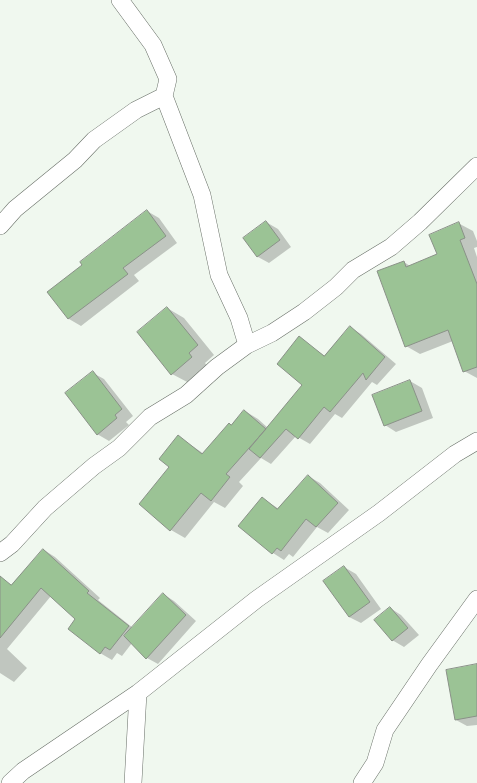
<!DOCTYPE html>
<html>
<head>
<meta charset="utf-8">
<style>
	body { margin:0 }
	canvas { display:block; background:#f0f8ef }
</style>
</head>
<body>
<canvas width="477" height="783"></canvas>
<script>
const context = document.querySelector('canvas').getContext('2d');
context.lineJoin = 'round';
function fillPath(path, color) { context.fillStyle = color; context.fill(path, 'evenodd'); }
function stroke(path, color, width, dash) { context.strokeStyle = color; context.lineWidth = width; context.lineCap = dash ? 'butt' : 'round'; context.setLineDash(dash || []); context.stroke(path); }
const shadow = new Path2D(`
	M147,211L159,218L177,243L134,275L139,281L81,326L69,319L49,292L84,265Z
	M266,222L278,229L291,247L269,263L258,257L244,239Z
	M458,223L473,231L477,241V247L474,248L477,257V378L464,371L453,341L420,354L406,346L404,262L410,266L438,255Z
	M167,308L184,318L214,355L205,363L208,367L189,383L172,374Z
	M350,327L361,334L396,364L377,385L372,382L342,418L335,414L310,444L296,436L271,464L261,458L239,482L243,486L225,508L214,502L185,538L171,530L170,467L178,436L204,454L229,424L232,425L245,411L258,419L268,428L304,384L299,338L325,356Z
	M93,373L104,379L133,416L126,422L129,425L109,441L97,434Z
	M410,381L422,388L433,418L396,432L385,425Z
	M308,476L320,483L349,510L328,533L317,527L293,557L289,554L284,560L273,553L239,526L262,498L279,509Z
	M44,550L55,557L100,598L98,600L133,628L163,594L174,601L196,621L158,664L147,658L132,643L122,656L117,653L112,660L100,653L77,619L51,596L7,649L27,668L14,682L0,673V588L5,582L12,585Z
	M344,567L356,574L381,609L361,623L349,617Z
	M390,608L401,615L419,635L404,647L392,640Z
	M477,666V725L467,726L456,720Z`);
const building = new Path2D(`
	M147,210L166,236L123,268L128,274L68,319L47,292L82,265L80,262Z
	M266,221L280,240L257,257L243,238Z
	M459,222L465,238L460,240L477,284V367L463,372L448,330L405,347L377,271L404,261L406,267L437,254L429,235Z
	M167,307L198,345L189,353L192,357L171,375L137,332Z
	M350,326L385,357L366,380L363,373L330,412L324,407L298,439L286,429L260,458L249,449L302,385L277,364L299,336L324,356Z
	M93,371L122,409L115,415L117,418L97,435L65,393Z
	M410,380L422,411L384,426L372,395Z
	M244,410L266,429L226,474L230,477L211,501L201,493L170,531L139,504L169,467L159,459L178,435L202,454L229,423L231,425Z
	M308,475L338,503L316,527L306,519L281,551L277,548L272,554L238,526L262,497L277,509Z
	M43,549L89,591L87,593L129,626L110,650L105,647L100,654L68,629L75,619L41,588L0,638V576L11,585Z
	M344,566L370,602L349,617L323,581Z
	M163,593L186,615L146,659L124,636Z
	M390,607L408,628L392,641L374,620Z
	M477,664V716L455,720L446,670Z`);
const street = new Path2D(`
	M164,96L202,195L219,275L239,318L247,345
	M0,226L15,209L75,160L94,140L136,110L164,96L168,79L153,45L120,0
	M0,553L12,544L45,508L94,466L119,448L150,417L186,395L217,367L247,345L272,333L304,312L336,287L353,270L391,247L420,222L477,166
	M10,783L23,771L138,693L257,599L379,513L455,454L477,441
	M133,783L138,693
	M362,783L375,763L385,730L429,665L477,599`);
fillPath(shadow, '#0003');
fillPath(building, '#9bc395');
stroke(building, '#8a9188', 1);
stroke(street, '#686f67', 18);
stroke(street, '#fff', 17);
</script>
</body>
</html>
